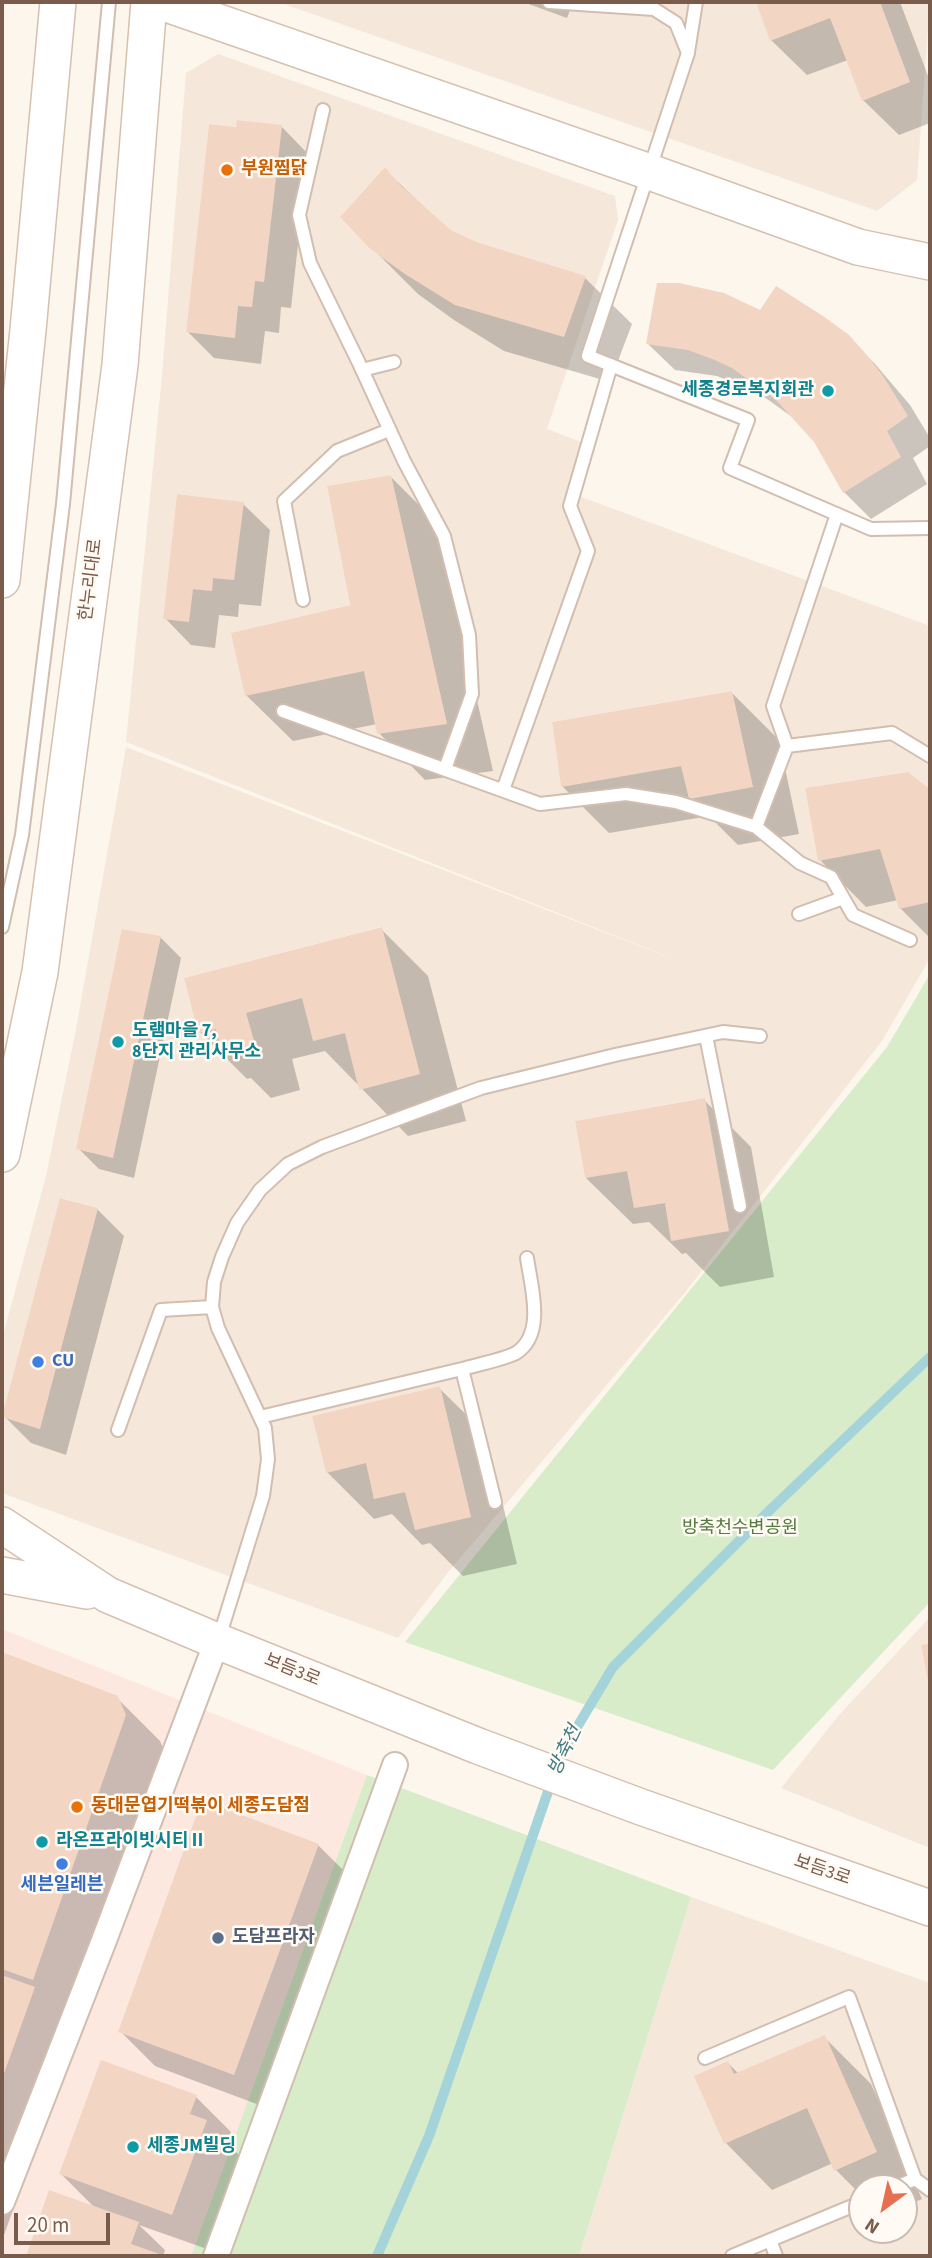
<!DOCTYPE html>
<html>
<head>
<meta charset="utf-8">
<style>
	body { margin:0 }
	#map { position:relative; width:932px; height:2258px; overflow:hidden; background:#fdf6ec; font-family:"Source Sans 3",sans-serif }
	canvas { display:block }
	.frame { position:absolute; inset:0; border:4px solid #7a5c4d; pointer-events:none }
	.north { position:absolute; left:848px; top:2174px; width:70px; height:70px; box-sizing:border-box; background:#fffaf3; border:2px solid #cabbb1; border-radius:50%; rotate:213deg; font-size:19px; font-weight:700; line-height:28px; text-align:center; color:#7a5c4d }
	.north::after { content:''; display:block; margin:auto; width:24px; height:32px; background:#e76f51; clip-path:polygon(50% 0,100% 100%,50% 72%,0 100%) }
	.scale { position:absolute; left:14px; top:2213px; width:96px; height:32px; box-sizing:border-box; border:4px solid #7a5c4d; border-top:0; padding-left:9px; font-size:21px; line-height:24px; white-space:nowrap; color:#7a5c4d; -webkit-text-stroke:5px #fffaf3; paint-order:stroke }
</style>
</head>
<body>
<div id="map">
<canvas width="932" height="2258"></canvas>
<div class="frame"></div>
<div class="north">N</div>
<div class="scale">20 m</div>
</div>
<script>
const context = document.querySelector('canvas').getContext('2d');
context.lineJoin = 'round';
function fillPath(path, color) { context.fillStyle = color; context.fill(path, 'evenodd'); }
function stroke(path, color, width, dash) { context.strokeStyle = color; context.lineWidth = width; context.lineCap = dash ? 'butt' : 'round'; context.setLineDash(dash || []); context.stroke(path); }
function write(font, color, halo, rows, align = 'center') {
  context.font = font + ' "Source Sans 3","Noto Sans KR",sans-serif'; context.lineWidth = 5; context.setLineDash([]); context.textBaseline = 'middle'; context.strokeStyle = halo; context.fillStyle = color; for (const [text, x, y, turn = 0] of rows) {
    context.save(); context.translate(x, y); context.rotate((+turn || 0) * Math.PI / 180); context.textAlign = isNaN(turn) ? turn : align; if (halo) context.strokeText(text, 0, 0); context.fillText(text, 0, 0); context.restore();
  }
}
const residential = new Path2D(`
	M278,2H756L770,40L830,18L910,82L880,2H930L917,180L877,211Z
	M218,54L615,196L618,220L547,429L584,443L568,492L930,626V789L908,772L805,788L818,861L880,849L899,908L930,902V958L882,1041L784,1166L683,1295L450,1570L398,1638L2,1493V1339L46,1176L76,1029L126,747L694,967L126,742L162,375L186,73ZM238,120L282,126L264,282L255,281L252,307L238,306L234,338L186,332L209,124L236,127ZM385,167L400,185L451,230L477,242L586,276L455,305L405,274L369,248L340,217ZM391,475L447,724L377,734L364,671L245,695L232,633L350,605L327,486ZM177,494L243,502L234,580L213,578L212,591L193,589L188,622L163,619ZM732,691L753,787L690,799L681,766L561,787L552,722ZM381,927L420,1074L359,1090L345,1033L314,1041L302,998L246,1013L254,1044L222,1052L216,1029L198,1033L184,978ZM122,929L161,936L113,1158ZM704,1098L728,1231L671,1241L665,1203L634,1208L627,1171L585,1178L575,1121ZM61,1198L98,1208L39,1429L3,1417ZM440,1386L471,1517L415,1530L405,1492L374,1499L366,1463L326,1473L312,1416Z
	M930,1617V1643L921,1645L930,1695V1848L781,1788L839,1715Z
	M691,1897L930,1983V2256H579ZM862,2188H904V2230H862Z`);
const commercial = new Path2D(`
	M2,1629L367,1775L191,2256H2Z`);
const green = new Path2D(`
	M930,974V1602L773,1770L405,1642L887,1047Z
	M367,1775L691,1897L579,2256H191Z`);
const shadow = new Path2D(`
	M523,2H573L567,18Z
	M757,2H900L930,81V123L899,135L863,100L848,60L807,75L771,40Z
	M282,127L308,154L291,308L281,307L279,333L265,331L261,364L214,358L188,332L238,129Z
	M385,170L450,231L477,243L585,278L632,324L610,382L504,351L454,320L418,294L371,247Z
	M760,312L848,337L875,364L910,405L930,438V446L913,458L927,484L871,519L844,492L816,441L802,424L760,394L717,376L675,370L648,344Z
	M390,476L437,523L493,771L425,780L379,733L377,724L293,741L246,695L352,606Z
	M243,504L270,530L261,606L239,604L238,617L219,615L215,648L191,645L165,618Z
	M732,693L779,740L799,834L738,845L709,816L609,833L562,786Z
	M908,774L930,791V938L900,908L898,900L866,907L820,860Z
	M381,929L428,976L466,1121L408,1136L325,1051L292,1059L300,1090L271,1098L251,1078L247,1079L200,1032Z
	M160,937L181,958L134,1178L99,1169L78,1148Z
	M704,1100L751,1147L774,1277L720,1287L686,1253L682,1254L649,1222L633,1224L586,1178Z
	M97,1209L124,1236L66,1455L31,1443L4,1416Z
	M439,1388L486,1434L517,1564L463,1576L430,1543L422,1545L392,1514L374,1519L327,1472Z
	M2,1653L117,1698L160,1741L167,1758L75,2021L61,2016L76,2031L2,2241Z
	M318,1845L353,1880L270,2109L155,2066L120,2031Z
	M824,2037L871,2084L922,2199L904,2207V2188H862V2196L836,2170L833,2163L772,2190L726,2143L728,2063L739,2074Z
	M196,2097L231,2132L227,2143L241,2157L207,2249L139,2225L165,2250L163,2256H28L50,2192L96,2209L61,2174Z`);
const stream = new Path2D(`
	M377,2256L429,2136L561,1754L613,1667L772,1508L930,1357`);
const building = new Path2D(`
	M756,2H880L910,82L862,101L830,18L770,41Z
	M237,120L282,125L264,282L255,281L252,307L238,306L235,338L186,332L209,124L236,127Z
	M385,167L400,185L451,230L477,242L586,276L564,337L455,305L405,274L369,248L340,217Z
	M657,283H679L724,293L760,310L776,286L823,316L849,335L865,353L883,376L908,416L887,431L901,457L843,493L814,442L776,400L732,368L715,360L688,350L646,344Z
	M391,475L447,724L377,734L364,671L245,696L231,633L350,605L327,486Z
	M177,494L244,502L234,580L213,578L212,591L193,589L189,622L163,619Z
	M732,691L753,787L689,799L681,766L561,787L552,722Z
	M908,772L930,789V902L899,909L880,849L818,861L805,788Z
	M382,927L420,1074L359,1090L345,1033L313,1041L302,998L246,1013L255,1044L222,1052L216,1029L198,1033L184,978Z
	M122,929L161,936L113,1158L76,1149Z
	M705,1098L729,1231L671,1241L665,1203L634,1208L627,1171L585,1178L575,1121Z
	M60,1198L98,1208L40,1429L2,1417Z
	M440,1386L471,1517L415,1530L405,1492L374,1499L366,1463L326,1473L312,1416Z
	M930,1643V1688H929L921,1645Z
	M2,1652L118,1696L126,1715L33,1980L2,1969Z
	M202,1800L319,1844L234,2075L118,2032Z
	M2,1975L35,1987L2,2079Z
	M825,2035L877,2152L834,2171L807,2108L724,2144L694,2076L728,2061L734,2074Z
	M101,2060L197,2095L190,2114L207,2120L172,2215L59,2174Z
	M49,2190L139,2222L131,2244L165,2256H26Z`);
const lane = new Path2D(`
	M549,2L654,9L676,23L688,53L588,356L748,420L730,468L871,529L930,528
	M688,52L696,2
	M323,110L299,215L310,263L358,361L404,461L444,536L469,635L472,694L445,769
	M362,370L394,362
	M303,600L284,501L337,451L389,430
	M283,711L540,804L626,794L676,802L756,827L800,863L831,877L853,915L910,940
	M787,746L892,733L930,756
	M503,790L588,551L570,506L611,365
	M756,827L787,746L773,706L837,514
	M799,914L843,898
	M2,927L22,835L63,504L109,2
	M706,1036L740,1206
	M462,1369C476,1365 505,1359 516,1353C546,1334 531,1286 527,1258
	M260,1417L462,1369L495,1502
	M118,1430L161,1310L212,1307
	M219,1638L263,1496L268,1459L265,1428L218,1328L212,1307L214,1282L222,1257L237,1223L260,1190L288,1164L322,1147L481,1088L615,1055L723,1032L760,1036
	M705,2058L849,1997L915,2179L894,2188
	M915,2179L930,2190
	M770,2240L776,2256
	M732,2256L862,2202`);
const street = new Path2D(`
	M2,2202L103,1943L217,1641
	M216,2256L395,1765`);
const secondary = new Path2D(`
	M161,2L647,171L858,247L930,262
	M2,580L28,330L58,2
	M2,1154L40,972L120,365L149,2
	M2,1525L108,1595L217,1641L478,1746L641,1807L930,1908
	M2,1575L87,1591`);
const markers = [
	[227,170,7,"#e8710a"],
	[828,391,7,"#0f9aa8"],
	[118,1042,7,"#0f9aa8"],
	[38,1362,7,"#3f7fe0"],
	[77,1807,7,"#e8710a"],
	[42,1842,7,"#0f9aa8"],
	[62,1864,7,"#3f7fe0"],
	[218,1938,7,"#5c6f8a"],
	[133,2147,7,"#0f9aa8"]
];
const foodNames = [
	["부원찜닭",241,170],
	["동대문엽기떡볶이 세종도담점",91,1807]
];
const cultureNames = [
	["세종경로복지회관",814,391,"right"],
	["도램마을 7,",132,1032],
	["8단지 관리사무소",132,1053],
	["라온프라이빗시티Ⅱ",56,1842],
	["세종JM빌딩",147,2147]
];
const streetNames = [
	["한누리대로",92,580,-83],
	["보듬3로",292,1671,22],
	["보듬3로",822,1871,19]
];
const shopNames = [
	["CU",52,1362],
	["세븐일레븐",62,1886,"center"]
];
const parkNames = [
	["방축천수변공원",740,1529]
];
const serviceNames = [
	["도담프라자",232,1938]
];
const waterNames = [
	["방축천",566,1751,-64]
];
fillPath(residential, '#f5e8da');
fillPath(commercial, '#fde8e0');
fillPath(green, '#d8ecc9');
fillPath(shadow, '#0003');
stroke(stream, '#a5d3da', 10);
fillPath(building, '#f3d5c3');
stroke(lane, '#d1beb0', 16);
stroke(street, '#d1beb0', 28);
stroke(secondary, '#d6c0b0', 38);
stroke(lane, '#fff', 12);
stroke(street, '#fff', 24);
stroke(secondary, '#fff', 35);
for (const [x, y, r, color] of markers) { const dot = new Path2D(); dot.arc(x, y, r, 0, 2 * Math.PI); context.fillStyle = color; context.fill(dot); stroke(dot, '#fffaf3', 2.5); }
write('bold 18px', '#c56008', '#fffaf3', foodNames, 'left');
write('bold 18px', '#0d838f', '#fffaf3', cultureNames, 'left');
write('18px', '#7a5c4d', '#fffaf3', streetNames);
write('bold 18px', '#366cbe', '#fffaf3', shopNames, 'left');
write('18px', '#537a41', '#fffaf3', parkNames);
write('bold 18px', '#4e5e75', '#fffaf3', serviceNames, 'left');
write('italic 19px', '#437c86', '#fffaf3', waterNames);
</script>
</body>
</html>
